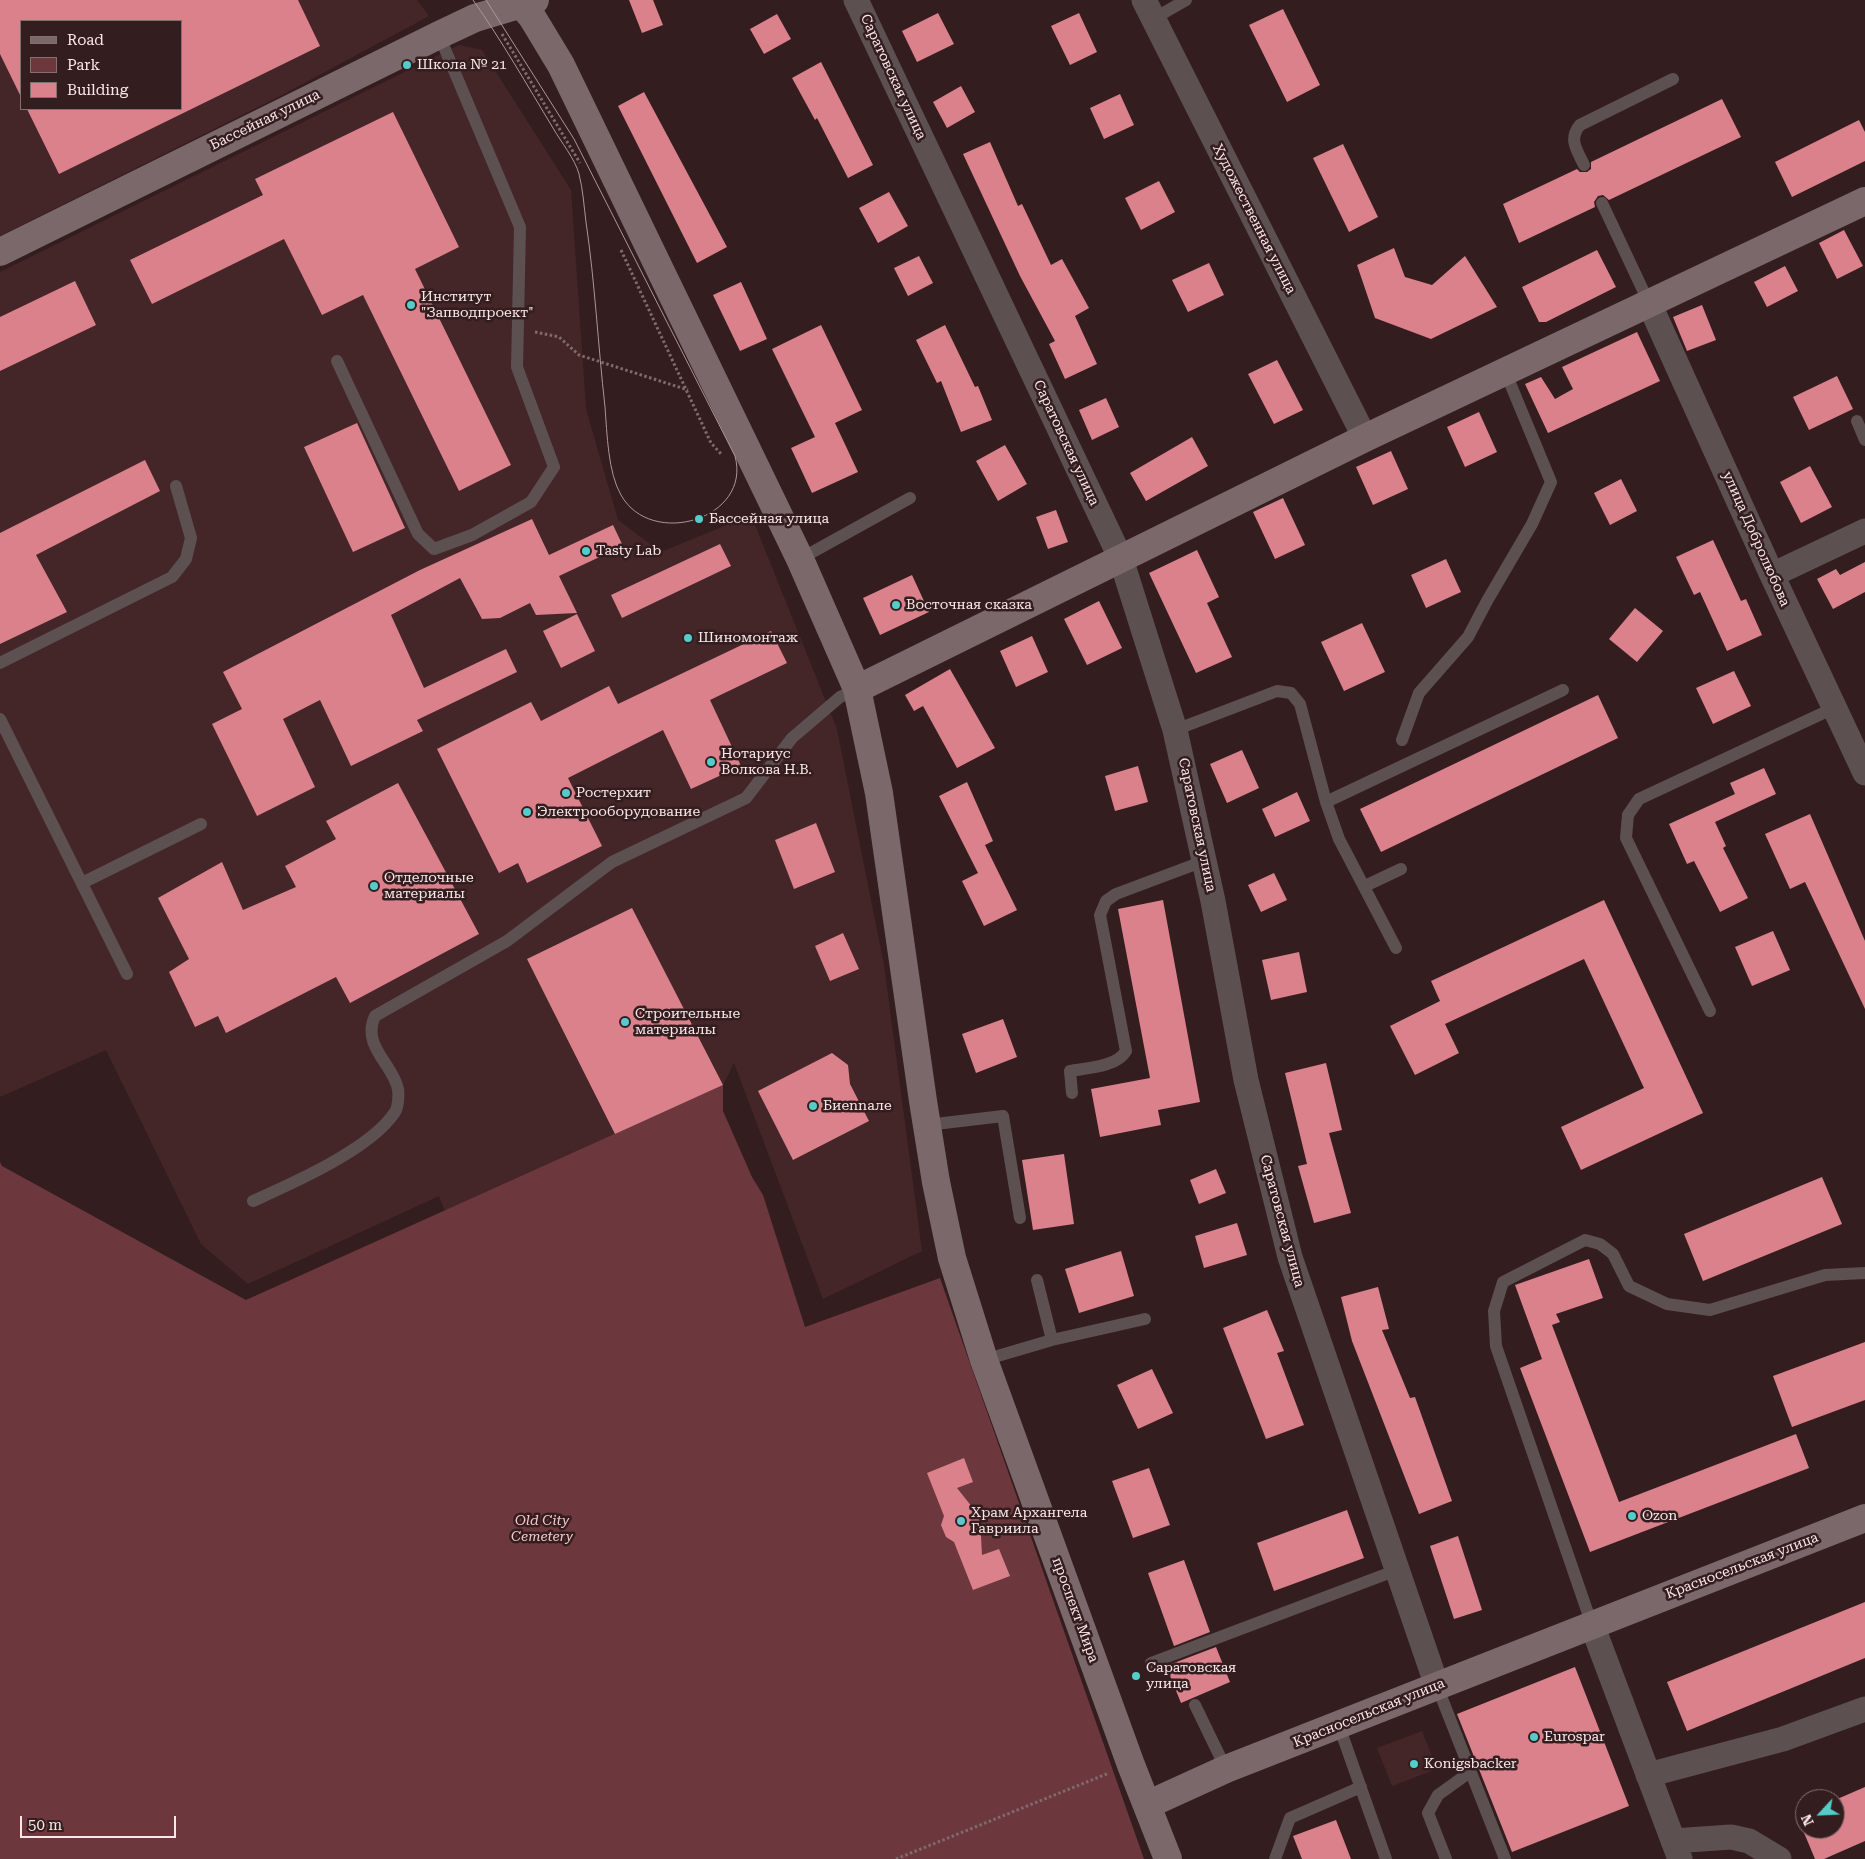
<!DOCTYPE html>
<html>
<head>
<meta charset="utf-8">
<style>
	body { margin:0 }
	#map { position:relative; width:1865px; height:1859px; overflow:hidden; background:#341d1f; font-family:"Roboto Serif",serif }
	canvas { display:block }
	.legend { position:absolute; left:20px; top:20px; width:162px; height:90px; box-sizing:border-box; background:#341d1f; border:1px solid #836e70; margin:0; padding:6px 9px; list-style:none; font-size:15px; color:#f9e8e9 }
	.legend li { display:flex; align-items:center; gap:10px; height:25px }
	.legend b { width:25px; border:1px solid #836e70 }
	.north { position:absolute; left:1795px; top:1789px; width:50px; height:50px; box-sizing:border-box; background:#341d1f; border:1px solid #836e70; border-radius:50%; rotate:245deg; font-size:14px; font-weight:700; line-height:20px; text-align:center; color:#f9e8e9 }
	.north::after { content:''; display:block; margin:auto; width:18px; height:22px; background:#53cdca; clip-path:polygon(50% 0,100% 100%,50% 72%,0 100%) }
	.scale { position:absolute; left:20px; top:1816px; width:156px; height:22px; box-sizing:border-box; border:2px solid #f9e8e9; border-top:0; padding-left:6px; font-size:15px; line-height:18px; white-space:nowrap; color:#f9e8e9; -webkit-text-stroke:4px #341d1f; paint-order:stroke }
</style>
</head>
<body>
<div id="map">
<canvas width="1865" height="1859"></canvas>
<ul class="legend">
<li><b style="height:6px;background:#7b686a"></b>Road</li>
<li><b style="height:14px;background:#6d373e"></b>Park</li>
<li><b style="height:14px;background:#da818b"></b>Building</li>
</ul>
<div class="north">N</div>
<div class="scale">50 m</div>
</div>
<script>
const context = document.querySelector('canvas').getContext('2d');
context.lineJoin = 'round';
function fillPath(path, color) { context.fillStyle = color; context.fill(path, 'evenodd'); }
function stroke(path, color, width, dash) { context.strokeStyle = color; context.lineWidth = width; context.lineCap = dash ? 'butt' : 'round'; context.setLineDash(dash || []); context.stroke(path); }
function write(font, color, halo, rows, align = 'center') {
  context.font = font + ' "Roboto Serif",serif'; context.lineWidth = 5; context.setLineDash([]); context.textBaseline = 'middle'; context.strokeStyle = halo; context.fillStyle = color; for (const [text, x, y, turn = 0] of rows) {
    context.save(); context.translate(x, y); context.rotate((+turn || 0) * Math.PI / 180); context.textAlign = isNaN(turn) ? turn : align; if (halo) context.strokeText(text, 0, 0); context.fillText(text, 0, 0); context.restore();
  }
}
const built = new Path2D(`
	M0,0H417L429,16L282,95L0,236ZM21,21H181V109H21Z
	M459,45L482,50L571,190L586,409L618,520L661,552L751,515L837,729L884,965L922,1251L823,1299L734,1063L723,1085L445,1211L439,1196L248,1284L201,1244L106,1050L0,1097V272Z
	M1422,1731L1437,1769L1392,1786L1377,1748Z`);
const green = new Path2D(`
	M723,1085V1111L752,1177L763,1195L805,1327L940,1278L1144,1859H0V1162L2,1166L246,1300Z`);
const building = new Path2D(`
	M0,0H298L320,46L59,174L27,109H181V21H21V97L0,54Z
	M629,0H653L663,25L642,33Z
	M1283,9L1320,85L1287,102L1249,25Z
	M938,13L954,44L917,62L902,31Z
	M1079,13L1097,52L1070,65L1051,26Z
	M777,14L791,39L764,54L750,29Z
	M821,62L873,165L848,178L817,118L815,120L792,78Z
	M961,86L975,112L947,128L933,102Z
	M644,92L727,247L697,263L618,106Z
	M1120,94L1134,125L1104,139L1090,108Z
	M1722,99L1741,137L1609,200L1603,195L1598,196L1594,202L1595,207L1519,243L1503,204L1577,169L1580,172H1587L1591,169V162Z
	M393,112L459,247L415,269L511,465L459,491L363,295L322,315L284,239L152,304L130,260L263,195L255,179Z
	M1859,120L1865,132V161L1792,197L1775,162Z
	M990,142L1018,206L1022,204L1051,265L1062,259L1089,308L1075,316L1097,364L1065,379L1049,344L1055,341L1020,276L963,154Z
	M1343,144L1378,217L1349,232L1313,158Z
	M1159,181L1175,212L1141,230L1125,198Z
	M889,192L908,226L878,243L859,208Z
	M1844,230L1863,266L1837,279L1819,243Z
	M1394,248L1405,277L1432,285L1465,256L1497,307L1431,339L1375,318L1357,265Z
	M1597,250L1616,287L1546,322H1539L1522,287Z
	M919,256L933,283L908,296L894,268Z
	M1209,263L1224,295L1188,312L1172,280Z
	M1785,266L1798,291L1767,307L1754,282Z
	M75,281L96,325L0,371V317Z
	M741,282L767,339L740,351L713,295Z
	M1702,305L1716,340L1687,351L1673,317Z
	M821,325L862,410L835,423L858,472L812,493L791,448L815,437L772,349Z
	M945,325L975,387L978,386L992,420L961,432L941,381L937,383L916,340Z
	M1637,332L1660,381L1548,433L1525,384L1541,377L1555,399L1573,389L1562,367Z
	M1277,360L1303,410L1274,424L1248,374Z
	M1837,376L1853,409L1809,430L1793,397Z
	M1106,398L1119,427L1092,440L1079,410Z
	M1479,412L1497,452L1465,467L1447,427Z
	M357,423L405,528L353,552L304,447Z
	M1192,437L1208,466L1146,501L1130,473Z
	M1005,445L1027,484L998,501L976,461Z
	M1391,451L1408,489L1373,505L1356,467Z
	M145,460L160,491L36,555L67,612L0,644V533Z
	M1810,466L1832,507L1801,523L1780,482Z
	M1621,479L1637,511L1610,525L1594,493Z
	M1283,498L1305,545L1275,559L1253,512Z
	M1056,510L1068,542L1048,549L1036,517Z
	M532,519L549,555L613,525L623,546L559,576L577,613L536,615L530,603L500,618L482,619L460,578L391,615L424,688L506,649L517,672L417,720L423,731L351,766L320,700L283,719L315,787L257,816L212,724L242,709L223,672L420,570Z
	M1713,540L1741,601L1746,599L1762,635L1727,651L1700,592L1694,595L1676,557Z
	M720,544L731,566L622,618L611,595Z
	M1197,550L1219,597L1207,603L1232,657L1196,673L1149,573Z
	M1446,559L1461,592L1426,608L1411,575Z
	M1865,562V592L1833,609L1817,579L1836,569L1840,575Z
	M912,575L929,612L880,635L863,598Z
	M1099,601L1122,648L1087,665L1064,619Z
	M1635,608L1663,631L1637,662L1609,639Z
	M577,614L595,651L561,668L543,631Z
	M1362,623L1385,672L1344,691L1321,642Z
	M771,631L787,663L710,700L741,766L691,789L663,730L568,778L602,846L527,883L518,863L499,873L437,749L531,702L541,721L609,686L618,704Z
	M1032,636L1048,672L1016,687L1000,651Z
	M950,669L995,748L957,768L923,706L914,711L905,695Z
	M1734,671L1751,706L1713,724L1696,688Z
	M1598,695L1618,738L1381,852L1360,809Z
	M1242,750L1259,788L1227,803L1210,764Z
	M1138,766L1148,802L1115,811L1105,776Z
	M1764,768L1776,794L1715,822L1726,846L1723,848L1748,898L1720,912L1694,861L1687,864L1669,824L1735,794L1730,783Z
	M967,782L993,841L985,845L1017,910L984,926L962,881L978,873L939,796Z
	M398,783L479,934L350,1003L336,977L226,1033L218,1016L195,1027L169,972L189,959L158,898L222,862L243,910L296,887L285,866L336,839L326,821Z
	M1297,792L1310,821L1275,837L1262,809Z
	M1810,814L1865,941V1009L1805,882L1790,889L1765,834Z
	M816,823L835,872L794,889L775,840Z
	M1274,873L1287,900L1261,912L1248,885Z
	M1163,900L1200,1102L1158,1110L1161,1125L1100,1137L1091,1089L1150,1078L1118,909Z
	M1604,900L1703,1113L1581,1170L1561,1127L1644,1088L1584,959L1445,1024L1459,1053L1415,1075L1390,1026L1440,1001L1431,981Z
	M632,908L723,1085L615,1134L527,959Z
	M1773,931L1790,970L1752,986L1735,947Z
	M843,933L859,969L830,981L815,946Z
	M1299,952L1307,992L1271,1000L1262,960Z
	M1003,1019L1017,1057L976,1073L962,1034Z
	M832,1053L848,1065L850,1084L869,1121L793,1160L758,1091Z
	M1326,1063L1342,1130L1329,1133L1351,1213L1314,1223L1298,1166L1307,1164L1285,1073Z
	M1064,1154L1074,1224L1033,1230L1022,1160Z
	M1216,1169L1226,1193L1199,1204L1190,1180Z
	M1822,1177L1842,1224L1703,1281L1684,1234Z
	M1237,1223L1247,1255L1204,1268L1195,1236Z
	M1121,1251L1134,1296L1079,1313L1065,1269Z
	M1589,1259L1603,1298L1556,1314L1560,1322L1552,1325L1619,1502L1796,1434L1809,1468L1590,1552L1520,1368L1542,1359L1515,1285Z
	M1378,1287L1389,1329L1382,1330L1410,1398L1415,1397L1452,1501L1419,1514L1352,1341L1341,1297Z
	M1267,1310L1284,1351L1277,1353L1304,1425L1266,1439L1223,1328Z
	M1865,1342V1400L1792,1427L1773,1376Z
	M1152,1369L1173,1413L1138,1429L1117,1385Z
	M964,1458L973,1482L957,1488L980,1517L982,1555L999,1549L1010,1576L973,1590L954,1542L946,1537L941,1525L944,1516L927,1473Z
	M1149,1468L1170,1525L1133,1538L1112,1481Z
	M1347,1510L1364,1558L1274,1591L1257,1543Z
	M1458,1536L1482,1610L1454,1619L1430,1546Z
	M1184,1560L1210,1632L1174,1646L1148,1573Z
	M1865,1602V1658L1687,1731L1667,1682Z
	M1216,1647L1230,1682L1181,1703L1166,1666Z
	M1575,1667L1629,1806L1512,1852L1457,1714Z
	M1865,1787V1841L1824,1859H1815L1797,1816L1805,1812V1829H1835V1800Z
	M1336,1820L1351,1859H1302L1293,1836Z`);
const path = new Path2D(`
	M502,34L580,163
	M621,250L711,443L722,455
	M535,332L559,337L579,355L688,390
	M896,1859L1109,1773`);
const lane = new Path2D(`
	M1153,19L1186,0
	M1584,165C1577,150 1568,139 1580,125L1673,79
	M1602,203L1649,303
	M337,361L418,534L434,549L472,535L531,502L554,467L517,367L520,227L439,35
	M1857,421L1865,440
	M800,559L910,498
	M0,663L172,577L186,559L191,538L176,486
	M0,719L127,974
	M1175,730L1277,691L1291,693L1300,704L1326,802L1339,839L1396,948
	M1402,740L1419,693L1468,637L1487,601L1532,524L1551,482L1505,371
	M1326,802L1563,690
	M82,883L201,824
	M1365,886L1401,869
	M1710,1011L1626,838L1628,815L1639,799L1834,708
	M1072,1093L1070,1071C1087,1068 1117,1067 1126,1051L1100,915L1106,901L1116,894L1204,861
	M927,1125L1003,1116L1020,1218
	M253,1201C293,1183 371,1149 395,1112C398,1108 399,1095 398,1089C393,1064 361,1046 375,1016L507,941L612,862L746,798L792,738L840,697L857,689
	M1037,1280L1052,1340
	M984,1360L1052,1340L1145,1319
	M1592,1625L1496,1346L1494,1311L1503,1282L1585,1240L1600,1244L1613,1254L1629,1286L1667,1304L1710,1310L1825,1275L1865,1273
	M1151,1663L1397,1570
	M1437,1686L1505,1859
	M1195,1705L1226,1769
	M1339,1726L1386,1859
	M1275,1859L1290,1818L1361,1787
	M1446,1859L1428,1813L1438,1795L1470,1772`);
const street = new Path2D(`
	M856,0L1121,559L1175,730L1213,901L1246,1080L1290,1257L1437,1686
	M1144,0L1365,438
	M1649,303L1772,575L1865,773
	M1772,575L1865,531
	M1592,1625L1680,1859
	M1648,1775L1783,1739L1865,1709
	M1673,1841L1731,1837L1749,1841L1779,1859`);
const secondary = new Path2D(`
	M518,0L532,17L561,65L800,559L857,689L879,793L923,1101L936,1182L952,1258L984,1360L1131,1765L1168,1859
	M0,252L439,35L475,18L535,0
	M857,689L1365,438L1865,201
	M1147,1805L1226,1769L1865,1518`);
const tram = new Path2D(`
	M473,0C502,41 527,85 553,128C561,142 575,159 579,174C583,189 584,207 586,222C595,283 598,345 605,407C607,433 608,473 621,495C651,549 752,519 735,456L574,139L486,0`);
const markers = [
	[407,65,5,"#53cdca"],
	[411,305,5,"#53cdca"],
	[699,519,5,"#53cdca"],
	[586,551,5,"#53cdca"],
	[896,605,5,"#53cdca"],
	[688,638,5,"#53cdca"],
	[711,762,5,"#53cdca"],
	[566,793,5,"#53cdca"],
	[527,812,5,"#53cdca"],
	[374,886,5,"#53cdca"],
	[625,1022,5,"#53cdca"],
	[813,1106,5,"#53cdca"],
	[1632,1516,5,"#53cdca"],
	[961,1521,5,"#53cdca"],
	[1136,1676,5,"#53cdca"],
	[1534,1737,5,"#53cdca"],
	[1414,1764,5,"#53cdca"]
];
const poiNames = [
	["Школа № 21",417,65],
	["Институт",421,297],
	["\"Запводпроект\"",421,313],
	["Бассейная улица",709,519],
	["Tasty Lab",596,551],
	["Восточная сказка",906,605],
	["Шиномонтаж",698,638],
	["Нотариус",721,754],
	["Волкова Н.В.",721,770],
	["Ростерхит",576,793],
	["Электрооборудование",537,812],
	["Отделочные",384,878],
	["материалы",384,894],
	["Строительные",635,1014],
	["материалы",635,1030],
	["Биеnnале",823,1106],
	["Храм Архангела",971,1513],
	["Гавриила",971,1529],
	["Ozon",1642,1516],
	["Саратовская",1146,1668],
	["улица",1146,1684],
	["Eurospar",1544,1737],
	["Konigsbacker",1424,1764]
];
const streetNames = [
	["Саратовская улица",893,77,65],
	["Бассейная улица",265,120,-26],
	["Художественная улица",1254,219,63],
	["Саратовская улица",1066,443,65],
	["улица Добролюбова",1756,539,66],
	["Саратовская улица",1197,825,78],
	["Саратовская улица",1282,1221,75],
	["Красносельская улица",1742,1566,-21],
	["проспект Мира",1075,1610,70],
	["Красносельская улица",1369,1713,-22]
];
const parkNames = [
	["Old City",542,1521],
	["Cemetery",542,1537]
];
fillPath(built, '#442629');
fillPath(green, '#6d373e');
fillPath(building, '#da818b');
stroke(path, '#7f6b6c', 3, [2.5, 2.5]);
stroke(lane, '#5c5051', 12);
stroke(street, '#5c5051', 25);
stroke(secondary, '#7b686a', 28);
stroke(tram, '#aa9798', 1);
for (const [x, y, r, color] of markers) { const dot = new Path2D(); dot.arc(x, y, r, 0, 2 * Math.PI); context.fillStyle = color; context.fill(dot); stroke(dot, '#341d1f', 2); }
write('14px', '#f9e8e9', '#341d1f', poiNames, 'left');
write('14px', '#f9e8e9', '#341d1f', streetNames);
write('italic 14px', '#f7c6ca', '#341d1f', parkNames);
</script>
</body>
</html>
